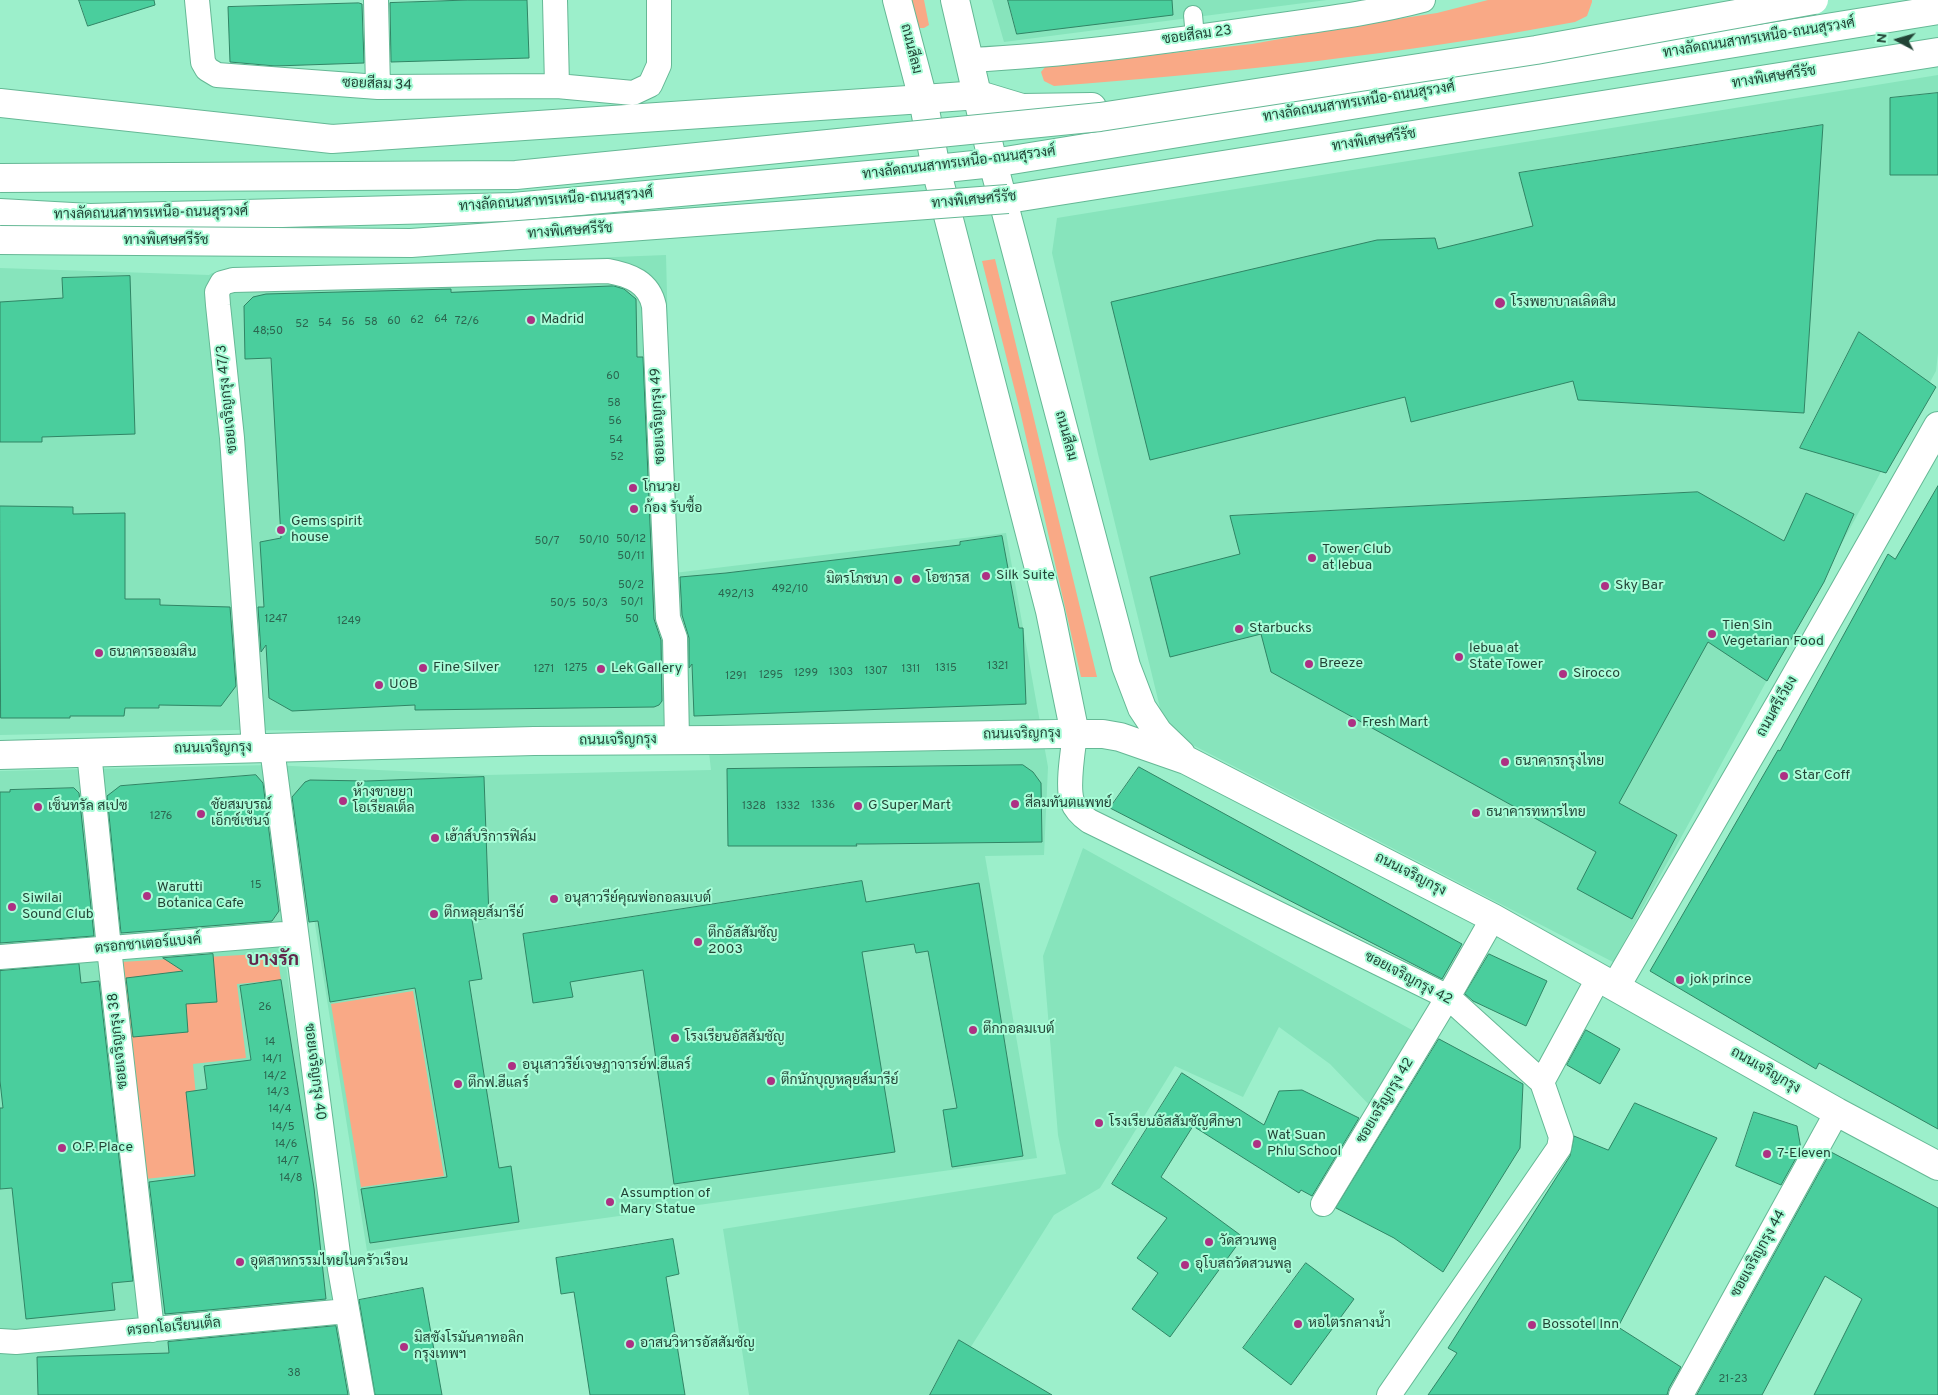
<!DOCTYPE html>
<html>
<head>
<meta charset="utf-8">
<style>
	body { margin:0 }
	#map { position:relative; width:1938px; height:1395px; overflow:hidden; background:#9cefcb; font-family:Overpass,sans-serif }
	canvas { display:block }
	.north { position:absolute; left:1873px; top:15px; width:50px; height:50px; -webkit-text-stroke:4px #a9fdd8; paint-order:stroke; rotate:276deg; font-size:14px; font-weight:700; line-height:20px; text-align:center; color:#224436 }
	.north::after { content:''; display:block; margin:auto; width:18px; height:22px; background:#224436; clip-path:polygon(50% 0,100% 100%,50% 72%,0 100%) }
</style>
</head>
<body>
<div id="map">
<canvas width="1938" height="1395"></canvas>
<div class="north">N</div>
</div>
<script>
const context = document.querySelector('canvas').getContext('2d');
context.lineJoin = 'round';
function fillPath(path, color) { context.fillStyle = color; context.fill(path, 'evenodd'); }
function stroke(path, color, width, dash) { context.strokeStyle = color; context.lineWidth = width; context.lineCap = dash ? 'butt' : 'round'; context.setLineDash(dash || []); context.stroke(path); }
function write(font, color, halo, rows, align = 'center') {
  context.font = font + ' Overpass,Sarabun,sans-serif'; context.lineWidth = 4; context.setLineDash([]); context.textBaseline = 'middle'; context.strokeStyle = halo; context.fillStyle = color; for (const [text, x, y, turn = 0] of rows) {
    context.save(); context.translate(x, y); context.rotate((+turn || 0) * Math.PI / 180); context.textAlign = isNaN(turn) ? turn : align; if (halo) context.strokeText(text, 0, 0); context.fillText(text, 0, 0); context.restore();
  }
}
const built = new Path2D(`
	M992,0H1327L1004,42Z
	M1938,75V353L1936,371L1613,962L1183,740L1163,720L1098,454L1052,253L1057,218Z
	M666,255L674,573L1006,533L1048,767L1044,855L985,856L1037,1158L367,1251L314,918L284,952L334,1296L326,1306L0,1333V771L270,765L486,775L711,770L707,735L679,733L234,730L0,735V268L209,275L212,273Z
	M1083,848L1421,1035L1376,1112L1330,1064L1279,1027L1243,1097L1175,1066L1100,1188L1054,1215L962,1361L1023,1395H749L723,1229L1066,1174L1058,1135L1043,956Z
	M341,1323L353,1395H0V1353Z`);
const green = new Path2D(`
	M911,0H924L929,25L924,28H919L916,23Z
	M1488,0H1592V2L1587,16L1575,22C1403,54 1229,73 1054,86L1044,81L1041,72L1050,61L1137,57L1252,44L1357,25L1437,13Z
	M995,259L1097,677H1081L1020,411L982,261Z
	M277,953L281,980L237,984L246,1058L193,1064L203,1173L145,1179L120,962Z
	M413,991L444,1176L361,1187L331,1004Z`);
const building = new Path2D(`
	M79,0H154L155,5L88,26Z
	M468,0H527L529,58L391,62L390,3Z
	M1008,0H1172L1173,15L1017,34Z
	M359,3L362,4L364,63L275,66L230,62L228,7Z
	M1938,93V175H1890V98Z
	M1823,125L1804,413L1578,400L1573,381L1411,422L1405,397L1150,460L1111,302L1377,240L1435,238L1438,249L1533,226L1519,173Z
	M130,276L135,434L42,437V442H0V302L63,298L62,278Z
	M614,286L624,289L636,299L637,357H643L654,619L661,640L662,701L659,705L654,707L415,710V705L292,711L269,698L266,645L261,652L258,607H264L260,542L281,538L271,358L245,359L244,306L253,297L266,294L451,289V292Z
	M1859,332L1936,387L1886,473L1800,448Z
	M1938,486V1129L1819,1063L1816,1069L1650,971L1778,750L1780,751L1888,554L1895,559Z
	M1698,492L1784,541L1806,493L1854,514L1824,582L1767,681L1708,642L1619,803L1677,835L1632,919L1577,889L1596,852L1271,672L1261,634L1170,657L1150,577L1240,554L1230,516Z
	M0,506L73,507V514L125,513V599H160V605L230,607L236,686L221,706L159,705V708H125L124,716H70V718H1Z
	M1002,536L1019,628H1023L1026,704L694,716L692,664L689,668V638L682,615L680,577L726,573L960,545V542Z
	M1023,765L1033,772L1041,783L1042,842L867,844H856L857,846H728L727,769Z
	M1139,767L1462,944L1442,979L1110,808Z
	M256,775L263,783L279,911L272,921L121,933L107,796L120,786Z
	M484,777L489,918L472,920L482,979L469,981L499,1168L511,1166L519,1222L370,1243L361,1189L447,1177L415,988L330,1002L318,921L309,922L292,797L305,782L310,780L366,781Z
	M74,788L79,793L94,936L0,943V792H10V790Z
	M862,881L866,902L979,883L1023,1156L952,1167L943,1110L957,1108L928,951L916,953L914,944L862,952L895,1152L674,1184L643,970L570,982L573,997L533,1003L523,934Z
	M213,954L217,1002L186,1004L188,1032L133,1037L126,978L183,971L163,958Z
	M1489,954L1547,981L1526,1026L1473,1001L1465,994Z
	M79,964L81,983L99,981L133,1281L112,1283L115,1310L26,1319L12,1188L0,1189V1108H3L0,1081V971Z
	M281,980L314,1188L326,1299L165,1314L149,1182L195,1176L186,1092L207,1089L204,1066L251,1060L240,986Z
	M1586,1030L1620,1049L1600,1084L1567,1065Z
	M1439,1039L1523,1084L1520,1148L1443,1272L1394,1238L1336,1208Z
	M1182,1073L1264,1125L1279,1091L1302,1090L1359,1118L1312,1196L1301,1190L1299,1193L1193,1126L1161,1177L1243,1237L1170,1337L1132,1309L1158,1273L1137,1258L1167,1218L1112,1184Z
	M1635,1103L1717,1138L1618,1327L1681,1367L1669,1388L1667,1395H1428L1457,1353L1448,1348L1570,1156L1574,1136L1608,1150Z
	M1754,1112L1797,1126L1801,1149L1781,1185L1736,1166Z
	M1831,1152L1938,1208V1395H1814L1862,1299L1825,1276L1762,1395H1697Z
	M673,1239L679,1274L666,1277L685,1395H590L574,1292L561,1294L556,1258Z
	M1306,1263L1354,1299L1291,1385L1243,1348Z
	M423,1288L442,1395H375L359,1300Z
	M336,1326L348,1395H38L37,1357L169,1353L168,1342Z
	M959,1340L1052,1395H930Z`);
const pedestrian = new Path2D(`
	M1193,15L1195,37`);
const minor = new Path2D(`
	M197,0L203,62L207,69L217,75L378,87L557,86L633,93L650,85L659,65V0
	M376,0L378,87
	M555,0L557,86
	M970,60C1067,55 1163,42 1259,28C1314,20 1370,14 1423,0
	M1075,734C1073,750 1067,786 1072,801C1075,809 1082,816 1089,821L1448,997L1542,1082L1561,1137L1559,1148L1389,1395
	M254,748L232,438L218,305L217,292L222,283L233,280L608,271C630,275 649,282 654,306L668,618L675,638L677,740
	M272,748L340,1269L362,1395
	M89,752L109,948L152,1330
	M0,957L296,933
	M1542,1082L1599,977
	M1323,1204L1448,997L1493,918
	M0,1341L16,1342L347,1311
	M1681,1395L1837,1112`);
const tertiary = new Path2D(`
	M923,99L979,95L1022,108L1092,107
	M0,213L90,218L513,207L936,169L993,163L1938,10
	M1616,986L1781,702L1938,426`);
const secondary = new Path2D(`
	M897,0L923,99L936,169L1050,611L1075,734
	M955,0L993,163L1126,666L1142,708L1158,732L1181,754
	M0,755L534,741L720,740L1057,734H1103L1120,737L1186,760L1493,918L1837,1112L1938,1166`);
const motorway = new Path2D(`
	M0,103L332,139L923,99
	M1008,199L1938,52`);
const motorwayBridge = new Path2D(`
	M0,178L516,175L1100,117L1536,50L1814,0
	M0,240L411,243L1008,199`);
const markers = [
	[1500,303,6,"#ad3183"],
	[531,320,5,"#ad3183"],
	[633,488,5,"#ad3183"],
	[634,509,5,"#ad3183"],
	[281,530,5,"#ad3183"],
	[1312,558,5,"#ad3183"],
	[986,576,5,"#ad3183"],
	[916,579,5,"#ad3183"],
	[898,580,5,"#ad3183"],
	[1605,586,5,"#ad3183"],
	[1239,629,5,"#ad3183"],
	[1712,634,5,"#ad3183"],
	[99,653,5,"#ad3183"],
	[1459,657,5,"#ad3183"],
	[1309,664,5,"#ad3183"],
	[423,668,5,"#ad3183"],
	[601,669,5,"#ad3183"],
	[1563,674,5,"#ad3183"],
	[379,685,5,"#ad3183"],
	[1352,723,5,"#ad3183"],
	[1505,762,5,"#ad3183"],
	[1784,776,5,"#ad3183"],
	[343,801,5,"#ad3183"],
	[1015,804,5,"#ad3183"],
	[858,806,5,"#ad3183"],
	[38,807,5,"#ad3183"],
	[1476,813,5,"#ad3183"],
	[201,814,5,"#ad3183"],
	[435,838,5,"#ad3183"],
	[147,896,5,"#ad3183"],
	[554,899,5,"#ad3183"],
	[12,907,5,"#ad3183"],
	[434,914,5,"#ad3183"],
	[698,942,5,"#ad3183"],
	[1680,980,5,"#ad3183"],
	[973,1030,5,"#ad3183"],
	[675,1038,5,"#ad3183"],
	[512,1066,5,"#ad3183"],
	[771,1081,5,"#ad3183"],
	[458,1084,5,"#ad3183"],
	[1099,1123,5,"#ad3183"],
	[1257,1144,5,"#ad3183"],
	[62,1148,5,"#ad3183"],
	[1767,1154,5,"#ad3183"],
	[610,1202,5,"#ad3183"],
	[1209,1242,5,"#ad3183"],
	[240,1262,5,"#ad3183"],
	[1185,1265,5,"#ad3183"],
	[1298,1324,5,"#ad3183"],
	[1532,1325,5,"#ad3183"],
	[630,1344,5,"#ad3183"],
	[404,1347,5,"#ad3183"]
];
const numberNames = [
	["64",441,320],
	["62",417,321],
	["60",394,322],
	["72/6",467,322],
	["56",348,323],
	["58",371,323],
	["54",325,324],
	["52",302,325],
	["48;50",268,332],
	["60",613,377],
	["58",614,404],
	["56",615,422],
	["54",616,441],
	["52",617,458],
	["50/12",631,540],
	["50/10",594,541],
	["50/7",547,542],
	["50/11",631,557],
	["50/2",631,586],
	["492/10",790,590],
	["492/13",736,595],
	["50/1",632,603],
	["50/5",563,604],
	["50/3",595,604],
	["1247",276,620],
	["50",632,620],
	["1249",349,622],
	["1321",998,667],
	["1275",576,669],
	["1315",946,669],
	["1271",544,670],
	["1311",911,670],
	["1307",876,672],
	["1303",841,673],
	["1299",806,674],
	["1295",771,676],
	["1291",736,677],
	["1336",823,806],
	["1328",754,807],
	["1332",788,807],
	["1276",161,817],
	["15",256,886],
	["26",265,1008],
	["14",270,1043],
	["14/1",272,1060],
	["14/2",275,1077],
	["14/3",278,1093],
	["14/4",280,1110],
	["14/5",283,1128],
	["14/6",286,1145],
	["14/7",288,1162],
	["14/8",291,1179],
	["38",294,1374],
	["21-23",1733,1380]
];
const streetNames = [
	["ซอยสีลม 23",1197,36,-8],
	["ทางลัดถนนสาทรเหนือ-ถนนสุรวงศ์",1759,39,-9],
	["ถนนสีลม",910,49,76],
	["ทางพิเศษศรีรัช",1774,78,-9],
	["ซอยสีลม 34",377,85,2],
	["ทางลัดถนนสาทรเหนือ-ถนนสุรวงศ์",1359,103,-9],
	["ทางพิเศษศรีรัช",1374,141,-9],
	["ทางลัดถนนสาทรเหนือ-ถนนสุรวงศ์",959,164,-7],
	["ทางลัดถนนสาทรเหนือ-ถนนสุรวงศ์",556,201,-4],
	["ทางพิเศษศรีรัช",974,201,-5],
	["ทางลัดถนนสาทรเหนือ-ถนนสุรวงศ์",151,214,-1],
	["ทางพิเศษศรีรัช",570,232,-4],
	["ทางพิเศษศรีรัช",166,241],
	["ซอยเจริญกรุง 47/3",228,399,-96],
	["ซอยเจริญกรุง 49",659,416,-93],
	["ถนนสีลม",1065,436,75],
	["ถนนศรีเวียง",1778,707,-60],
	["ถนนเจริญกรุง",1022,735,-1],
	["ถนนเจริญกรุง",618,741,-1],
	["ถนนเจริญกรุง",213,749,-1],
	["ถนนเจริญกรุง",1410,875,27],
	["ตรอกชาเตอร์แบงค์",148,945,-5],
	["ซอยเจริญกรุง 42",1408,979,28],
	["ซอยเจริญกรุง 38",119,1041,-96],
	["ถนนเจริญกรุง",1765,1071,30],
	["ซอยเจริญกรุง 40",314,1072,83],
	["ซอยเจรืญกรุง 42",1386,1101,-59],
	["ซอยเจริญกรุง 44",1759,1254,-61],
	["ตรอกโอเรียนเต็ล",174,1328,-5]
];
const poiNames = [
	["โรงพยาบาลเลิดสิน",1511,303],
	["Madrid",541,320],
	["โกนวย",643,488],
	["ก้อง รับซื้อ",644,509],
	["Gems spirit",291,522],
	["house",291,538],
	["Tower Club",1322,550],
	["at lebua",1322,566],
	["Silk Suite",996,576],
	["โอชารส",926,579],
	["มิตรโภชนา",888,580,"right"],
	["Sky Bar",1615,586],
	["Tien Sin",1722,626],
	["Vegetarian Food",1722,642],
	["Starbucks",1249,629],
	["lebua at",1469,649],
	["State Tower",1469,665],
	["ธนาคารออมสิน",109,653],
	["Breeze",1319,664],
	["Fine Silver",433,668],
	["Lek Gallery",611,669],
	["Sirocco",1573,674],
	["UOB",389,685],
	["Fresh Mart",1362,723],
	["ธนาคารกรุงไทย",1515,762],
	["Star Coff",1794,776],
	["ห้างขายยา",353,793],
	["โอเรียลเต็ล",353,809],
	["สีลมทันตแพทย์",1025,804],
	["ชัยสมบูรณ์",211,806],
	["เอ็กซ์เชนจ์",211,822],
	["G Super Mart",868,806],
	["เซ็นทรัล สเปซ",48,807],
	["ธนาคารทหารไทย",1486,813],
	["เฮ้าส์บริการฟิล์ม",445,838],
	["Warutti",157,888],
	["Botanica Cafe",157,904],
	["Siwilai",22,899],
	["Sound Club",22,915],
	["อนุสาวรีย์คุณพ่อกอลมเบต์",564,899],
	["ตึกหลุยส์มารีย์",444,914],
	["ตึกอัสสัมชัญ",708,934],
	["2003",708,950],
	["jok prince",1690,980],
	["ตึกกอลมเบต์",983,1030],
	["โรงเรียนอัสสัมชัญ",685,1038],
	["อนุเสาวรีย์เจษฎาจารย์ฟ.ฮีแลร์",522,1066],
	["ตึกนักบุญหลุยส์มารีย์",781,1081],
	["ตึกฟ.ฮีแลร์",468,1084],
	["โรงเรียนอัสสัมชัญศึกษา",1109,1123],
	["Wat Suan",1267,1136],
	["Phlu School",1267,1152],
	["O.P. Place",72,1148],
	["7-Eleven",1777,1154],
	["Assumption of",620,1194],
	["Mary Statue",620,1210],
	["วัดสวนพลู",1219,1242],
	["อุตสาหกรรมไทยในครัวเรือน",250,1262],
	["อุโบสถวัดสวนพลู",1195,1265],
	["หอไตรกลางน้ำ",1308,1324],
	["Bossotel Inn",1542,1325],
	["มิสซังโรมันคาทอลิก",414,1339],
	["กรุงเทพฯ",414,1355],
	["อาสนวิหารอัสสัมชัญ",640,1344]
];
const districtNames = [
	["บางรัก",273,961]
];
fillPath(built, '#87e4bc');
fillPath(green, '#f9a986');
fillPath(building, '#4ace9d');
stroke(building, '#308565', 1);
stroke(pedestrian, '#65b895', 20);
stroke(minor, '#65b895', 26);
stroke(tertiary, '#65b895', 30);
stroke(secondary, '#65b895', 30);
stroke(motorway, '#65b895', 30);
stroke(pedestrian, '#fff', 18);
stroke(minor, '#fff', 24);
stroke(tertiary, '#fff', 28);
stroke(secondary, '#fff', 28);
stroke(motorway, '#fff', 28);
stroke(motorwayBridge, '#65b895', 30, []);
stroke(motorwayBridge, '#fff', 28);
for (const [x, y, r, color] of markers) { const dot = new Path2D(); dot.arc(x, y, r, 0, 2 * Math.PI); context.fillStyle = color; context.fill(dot); stroke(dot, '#a9fdd8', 2); }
write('11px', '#2c6650', null, numberNames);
write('14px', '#224436', '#a9fdd8', streetNames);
write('14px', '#224436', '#a9fdd8', poiNames, 'left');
write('bold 19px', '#62264b', '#a9fdd8', districtNames);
</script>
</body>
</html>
